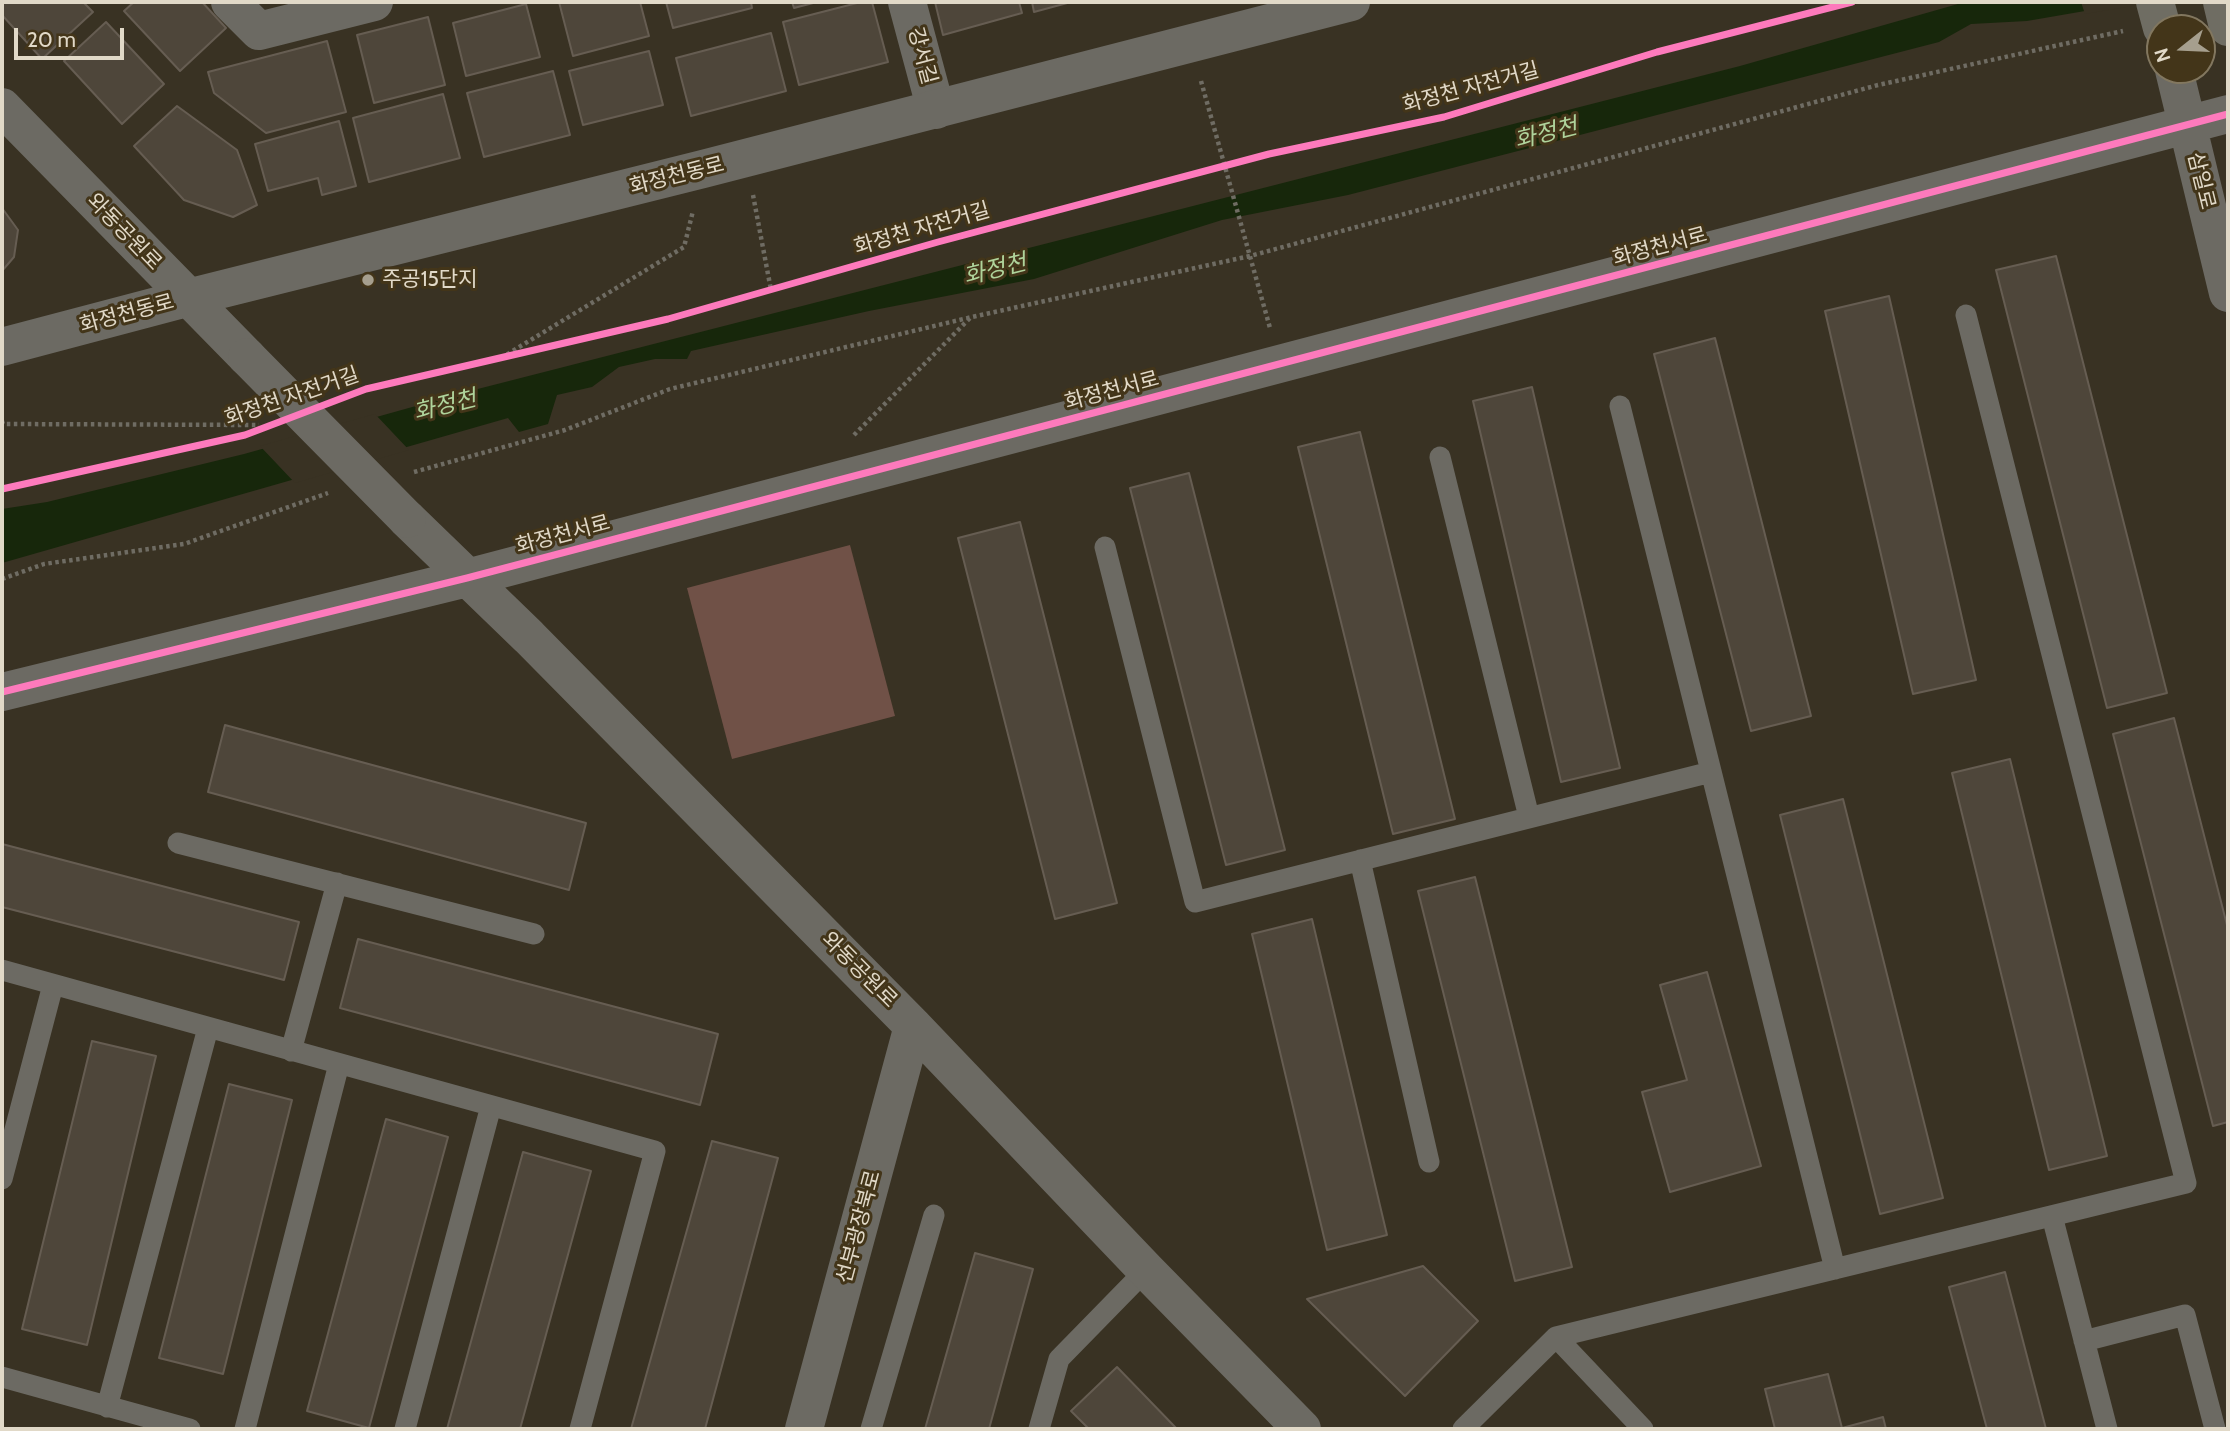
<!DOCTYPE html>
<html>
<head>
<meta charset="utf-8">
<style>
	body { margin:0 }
	#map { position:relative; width:2230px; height:1431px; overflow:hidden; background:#393223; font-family:Cabin,sans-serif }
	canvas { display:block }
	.frame { position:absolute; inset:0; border:4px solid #e1d9c8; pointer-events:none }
	.north { position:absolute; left:2146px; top:14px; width:70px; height:70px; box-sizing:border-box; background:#433519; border:2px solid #82775f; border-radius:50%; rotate:252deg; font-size:19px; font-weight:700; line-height:28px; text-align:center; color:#e1d9c8 }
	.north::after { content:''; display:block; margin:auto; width:24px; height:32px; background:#a69f8e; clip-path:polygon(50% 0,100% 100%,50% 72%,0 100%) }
	.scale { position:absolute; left:14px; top:28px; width:110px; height:32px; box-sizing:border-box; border:4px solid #e1d9c8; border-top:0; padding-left:9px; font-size:21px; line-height:24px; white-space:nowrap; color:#e1d9c8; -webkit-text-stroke:5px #433519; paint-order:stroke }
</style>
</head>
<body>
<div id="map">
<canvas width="2230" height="1431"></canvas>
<div class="frame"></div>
<div class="north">N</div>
<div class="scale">20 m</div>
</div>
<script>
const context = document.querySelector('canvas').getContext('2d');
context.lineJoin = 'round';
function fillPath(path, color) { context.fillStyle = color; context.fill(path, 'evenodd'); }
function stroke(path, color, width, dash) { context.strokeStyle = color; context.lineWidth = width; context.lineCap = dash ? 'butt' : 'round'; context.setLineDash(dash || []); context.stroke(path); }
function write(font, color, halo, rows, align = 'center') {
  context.font = font + ' Cabin,"Noto Sans KR",sans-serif'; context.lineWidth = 6; context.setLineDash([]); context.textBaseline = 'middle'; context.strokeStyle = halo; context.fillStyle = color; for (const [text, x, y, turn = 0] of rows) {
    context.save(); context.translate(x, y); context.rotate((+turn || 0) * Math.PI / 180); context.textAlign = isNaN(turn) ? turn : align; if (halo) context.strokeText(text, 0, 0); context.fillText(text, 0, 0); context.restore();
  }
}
const green = new Path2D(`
	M850,545L895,716L732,759L687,588Z`);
const water = new Path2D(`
	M1965,2H2137L2027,21L1971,24L1939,42L1348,195L1222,220L1034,279L869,311L691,351L687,359H655L619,367L592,387L557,395L548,424L519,432L508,418L2,563V509L47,502L244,454L466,392L1740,66Z`);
const pier = new Path2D(`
	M2081,2H2140L2138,5L2085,14Z
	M375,414L409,450L295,483L260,446Z`);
const building = new Path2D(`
	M2,2H83L93,12L42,59L2,15Z
	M134,2H202L226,28L180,71L124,11Z
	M559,2H640L649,36L573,56Z
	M666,2H751L752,8L673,28Z
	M792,2H817L794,8Z
	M861,2H872L888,62L799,85L783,22Z
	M935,2H1019L1022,13L943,35Z
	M1032,2H1071L1034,12Z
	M526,4L540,57L466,76L453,23Z
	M428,17L445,85L374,103L357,35Z
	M106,22L164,84L122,124L64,61Z
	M771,33L786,91L691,116L676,58Z
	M327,41L346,112L266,133L214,93L208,72Z
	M649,51L663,105L583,125L569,71Z
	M553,71L570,135L484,157L467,93Z
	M443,94L460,158L369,182L353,118Z
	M177,106L237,150L257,205L233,217L184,200L134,146Z
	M339,121L356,186L322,195L318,178L268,191L255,144Z
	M2,208L18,230L14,257L2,271Z
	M2056,256L2167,693L2107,708L1996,270Z
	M1889,296L1976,680L1913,694L1825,311Z
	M1715,338L1811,716L1751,731L1654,354Z
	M1532,387L1620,768L1561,782L1473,401Z
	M1360,432L1455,819L1393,834L1298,447Z
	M1189,473L1285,850L1226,865L1130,488Z
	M1020,522L1117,903L1055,919L958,538Z
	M2174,718L2228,929V1122L2213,1126L2113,734Z
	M225,725L586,823L569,890L208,792Z
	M2010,759L2107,1156L2049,1170L1952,773Z
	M1843,799L1943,1198L1880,1214L1780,815Z
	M2,844L299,922L284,980L2,907Z
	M1475,877L1572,1267L1515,1281L1418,891Z
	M1312,919L1387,1235L1327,1250L1252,934Z
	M358,939L718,1034L700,1105L340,1008Z
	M1707,972L1761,1166L1670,1192L1642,1092L1687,1080L1660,985Z
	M92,1041L156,1056L87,1345L22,1329Z
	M229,1084L292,1100L223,1374L159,1358Z
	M386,1119L448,1137L369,1428L307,1411Z
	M712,1141L778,1158L705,1429H631Z
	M523,1152L591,1171L520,1429H447Z
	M975,1253L1033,1269L989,1429H925Z
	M1423,1266L1478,1321L1405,1396L1307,1299Z
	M2005,1272L2046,1429H1987L1949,1287Z
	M1117,1367L1177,1429H1089L1071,1411Z
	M1828,1374L1842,1428L1883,1417L1886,1429H1775L1765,1389Z`);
const path = new Path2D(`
	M1201,81L1270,328
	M753,195L771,290
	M501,358L684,247L693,211
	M2,421L3,424L259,425
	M854,435L971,317
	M414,472L565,430L670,389L972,317L1250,256L1878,85L2123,31
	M2,579L44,564L184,544L328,493`);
const service = new Path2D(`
	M1620,406L1835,1269
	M1440,457L1529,817
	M1105,547L1195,902L1711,772
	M178,843L534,934
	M1360,860L1429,1162
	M2,970L655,1151L580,1429
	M291,1051L337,883
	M2,1179L53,985
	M2052,1216L2107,1429
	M1556,1337L1643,1429
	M2084,1341L2185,1315L2215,1429
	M2,1377L190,1429
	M107,1407L208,1028
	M245,1429L339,1064
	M405,1429L491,1106
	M871,1429L934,1215
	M1039,1429L1059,1359L1146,1270
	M1463,1429L1556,1337L2186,1183L1966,315`);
const minor = new Path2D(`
	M230,2L259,31L374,2
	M907,2L936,110`);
const tertiary = new Path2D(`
	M2174,70L2228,293
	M2,107L247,357
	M2,347L187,298L703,169L1351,2
	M407,519L529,637L913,1026L1146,1270L1302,1429
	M2,692L467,578L2228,114
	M804,1429L913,1026`);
const tertiaryBridge = new Path2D(`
	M247,357L407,519`);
const secondaryBridge = new Path2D(`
	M2155,2L2162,28
	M2222,2L2228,27`);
const cycleway = new Path2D(`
	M2,489L245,435L366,389L668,319L938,242L1269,154L1444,117L1657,52L1852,2
	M2,692L467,578L2228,114`);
const markers = [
	[368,280,7,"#a69f8e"]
];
const streetNames = [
	["강서길",922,56,75],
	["화정천 자전거길",1471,88,-15],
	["화정천동로",677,176,-14],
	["삼일로",2201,181,76],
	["화정천 자전거길",922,229,-16],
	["와동공원로",124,232,46],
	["화정천서로",1660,247,-15],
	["화정천동로",127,314,-15],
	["화정천서로",1112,391,-15],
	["화정천 자전거길",292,397,-19],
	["화정천서로",563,535,-15],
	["와동공원로",859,970,45],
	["선부광장북로",859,1227,-75]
];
const poiNames = [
	["주공15단지",382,280]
];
const waterNames = [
	["화정천",1546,134,-14],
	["화정천",995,270,-14],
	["화정천",445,406,-14]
];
fillPath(green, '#705147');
fillPath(water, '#17270b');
fillPath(pier, '#393223');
fillPath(building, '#4e463a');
stroke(building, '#665d52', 2);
stroke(path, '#6f6c63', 4.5, [3.5, 3.5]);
stroke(service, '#6c6a63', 21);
stroke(minor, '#6c6a63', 38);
stroke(tertiary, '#6c6a63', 38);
stroke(tertiaryBridge, '#6c6a63', 38);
stroke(secondaryBridge, '#6f6d63', 38);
stroke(cycleway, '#fd7abc', 7);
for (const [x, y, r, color] of markers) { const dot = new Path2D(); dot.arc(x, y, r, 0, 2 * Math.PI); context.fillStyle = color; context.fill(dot); stroke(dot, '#433519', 2.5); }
write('21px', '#e1d9c8', '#433519', streetNames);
write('21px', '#e1d9c8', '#433519', poiNames, 'left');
write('italic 23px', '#afd39b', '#433519', waterNames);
</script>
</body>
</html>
